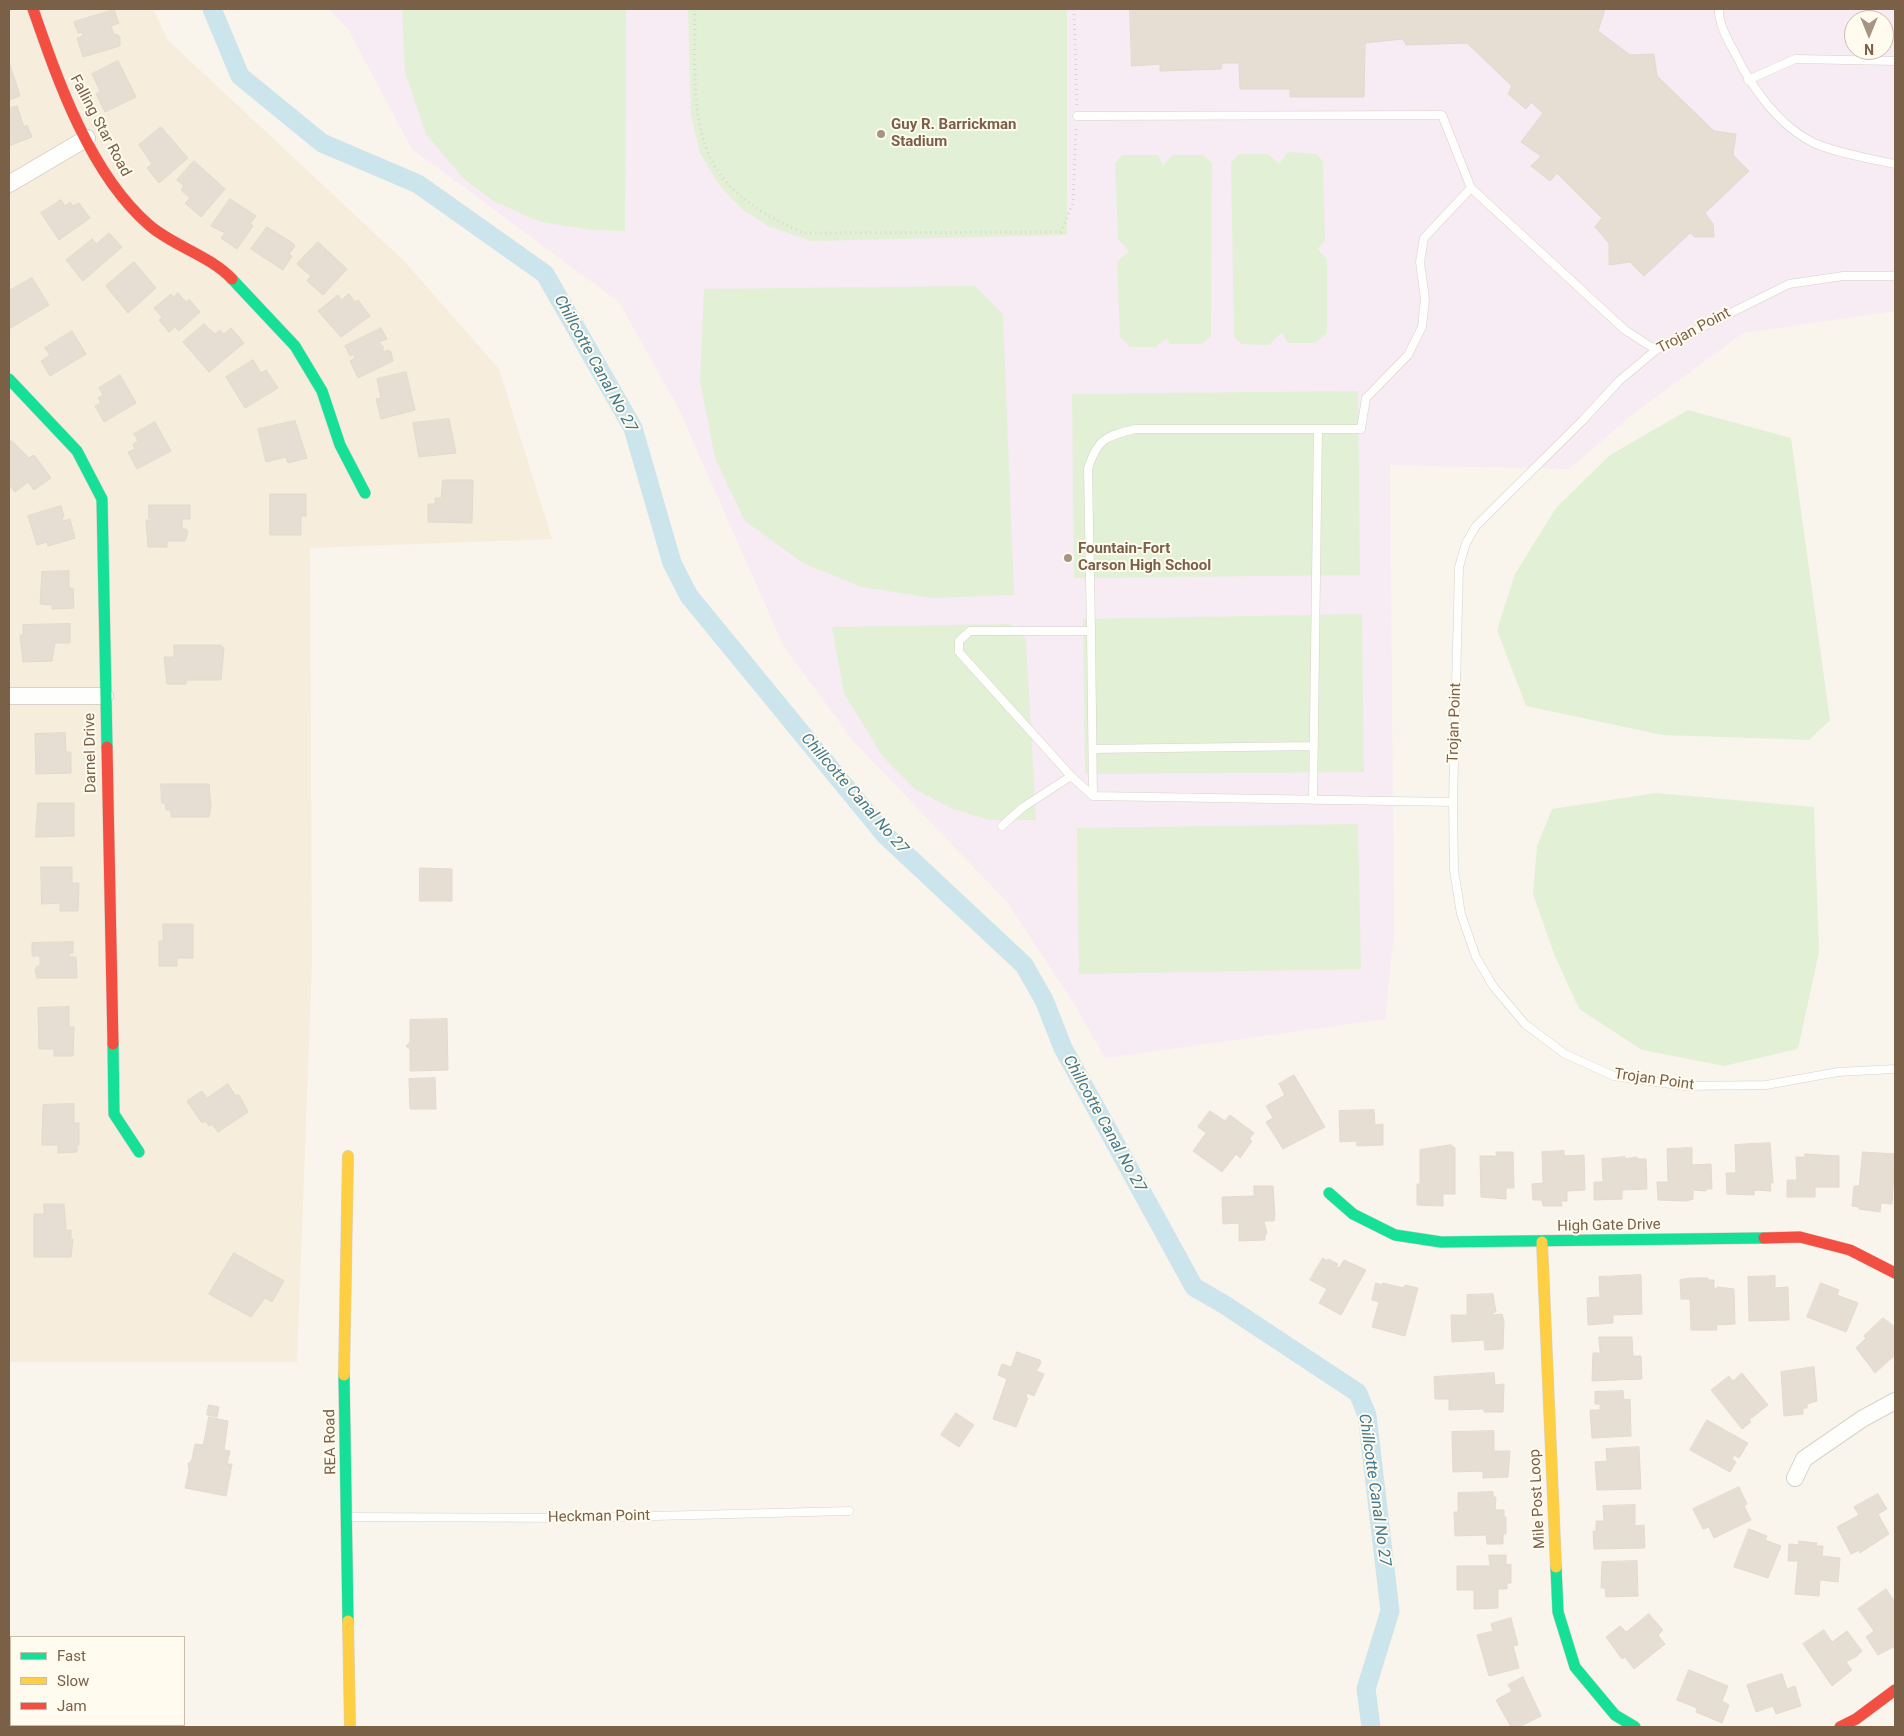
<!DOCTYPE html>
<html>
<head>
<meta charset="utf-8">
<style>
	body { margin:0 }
	#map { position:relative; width:1904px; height:1736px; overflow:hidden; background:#f9f5ec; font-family:Roboto,sans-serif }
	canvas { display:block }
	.frame { position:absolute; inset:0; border:10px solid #7b6048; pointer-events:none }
	.legend { position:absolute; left:10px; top:1636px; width:175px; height:90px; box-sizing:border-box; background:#fffbef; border:1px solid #cabdac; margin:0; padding:6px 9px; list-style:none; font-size:15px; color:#7b6048 }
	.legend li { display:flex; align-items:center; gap:10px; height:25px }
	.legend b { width:25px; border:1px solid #cabdac }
	.north { position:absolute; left:1844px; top:10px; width:50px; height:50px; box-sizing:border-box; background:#fffbef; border:1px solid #cabdac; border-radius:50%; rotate:180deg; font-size:14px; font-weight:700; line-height:20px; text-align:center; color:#7b6048 }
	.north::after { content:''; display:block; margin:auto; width:18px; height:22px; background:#a79481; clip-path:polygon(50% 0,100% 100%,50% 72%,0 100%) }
</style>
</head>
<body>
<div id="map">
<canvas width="1904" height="1736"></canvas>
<div class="frame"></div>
<ul class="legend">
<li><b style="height:6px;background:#16e098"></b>Fast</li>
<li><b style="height:6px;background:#ffcf43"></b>Slow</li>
<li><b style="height:6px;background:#f24e42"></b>Jam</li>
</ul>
<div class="north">N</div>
</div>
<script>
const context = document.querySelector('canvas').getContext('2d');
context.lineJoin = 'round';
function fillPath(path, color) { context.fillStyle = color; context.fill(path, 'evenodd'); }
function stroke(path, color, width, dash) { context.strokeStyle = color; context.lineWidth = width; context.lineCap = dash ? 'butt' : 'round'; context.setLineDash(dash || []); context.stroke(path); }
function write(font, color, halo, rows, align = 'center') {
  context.font = font + ' Roboto,sans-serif'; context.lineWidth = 4; context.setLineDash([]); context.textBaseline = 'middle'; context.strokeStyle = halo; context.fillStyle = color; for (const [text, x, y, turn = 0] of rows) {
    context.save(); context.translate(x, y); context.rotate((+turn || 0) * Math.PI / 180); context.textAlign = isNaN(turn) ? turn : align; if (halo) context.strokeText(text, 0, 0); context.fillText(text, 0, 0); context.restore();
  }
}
const residential = new Path2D(`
	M9,9H153L168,40L404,261L499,369L552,539L310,548L312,964L297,1362H9Z`);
const education = new Path2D(`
	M329,9H1895V311L1743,333L1633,414L1569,469L1390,465L1394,933L1385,1019L1105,1058L1075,1005L1007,902L855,743L784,647L678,407L619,302L412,149L348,29ZM1854,20H1884V50H1854Z`);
const green = new Path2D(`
	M402,9H626L625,231L592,230L541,222L495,202L464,179L426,134L405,72Z
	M688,9H1067V235L811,241L768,226L743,210L720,186L700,153L691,115Z
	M1288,152L1317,154L1323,162L1325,241L1317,249L1327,259V333L1315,343H1288L1282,332L1269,345L1242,344L1234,337L1231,163L1239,154H1268L1279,164Z
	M1122,155H1158L1163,166L1172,155H1203L1212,163L1211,336L1202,344H1170L1167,338L1155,347H1130L1120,337L1117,262L1129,251L1118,239L1115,163Z
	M975,286L1003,314L1014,595L932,598L862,587L803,563L745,521L715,458L700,381L704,289Z
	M1358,391L1360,575L1074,578L1072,394Z
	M1688,410L1791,438L1830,720L1809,740L1662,735L1526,706L1497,630L1515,574L1556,508L1610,455Z
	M1362,614L1364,772L1085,774L1083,619Z
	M1010,624L1026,639L1036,820H989L951,808L916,790L883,757L844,693L832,627Z
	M1656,793L1814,807L1819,952L1798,1049L1724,1066L1642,1050L1579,1009L1554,954L1533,894L1537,846L1552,809Z
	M1358,824L1361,969L1079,974L1077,828Z`);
const canal = new Path2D(`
	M212,9L240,76L322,143L418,184L545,274L633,428L672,563L689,596L885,835L1024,965L1044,1000L1063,1048L1194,1287L1225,1305L1358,1393L1367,1415L1390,1611L1366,1689L1371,1727`);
const building = new Path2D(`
	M1130,9H1605L1598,31L1630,55L1654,54L1657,76L1714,131L1736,134L1733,155L1749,171L1705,213L1713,224L1714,237H1695L1690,233L1644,276L1630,262L1609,265V243L1595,227L1602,218L1557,173L1550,181L1531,166L1541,156L1521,142L1543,113L1531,102L1526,109L1508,94L1512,86L1467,43L1406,45L1403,39L1365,43L1364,97H1290V89H1240L1239,63H1222L1221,69L1160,71V64L1132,66Z
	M114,10L119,23L111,26L114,35L117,34L120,37V46L83,57L77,38L83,36L82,32L78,33L74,22Z
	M118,61L136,97L105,112L96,94L100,91L92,74Z
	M9,62L20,96L9,100Z
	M17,106L24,127L27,125L32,137L9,146V109Z
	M161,127L188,158L159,183L147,168L152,164L139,145Z
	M194,161L225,189L201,217L185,203L190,198L181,190L184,186L177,180Z
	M230,199L256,216L250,224L253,226L237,249L221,238L225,233L211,226Z
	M61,200L65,206L70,202L73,206L79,203L90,218L59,240L41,213Z
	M267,227L294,244L295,246L289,254L292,256L283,270L251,249Z
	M109,233L122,247L83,281L66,260L92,239L96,244Z
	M318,242L347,269L323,295L307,281L311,276L297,264Z
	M134,262L156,288L128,313L106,286Z
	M32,278L49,305L9,329V291Z
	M178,293L186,302L189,299L200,312L179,331L175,327L169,332L159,320L162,317L154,308L171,294L174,297Z
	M349,294L355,302L358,300L370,316L341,337L318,311L338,295L341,300Z
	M204,324L215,334L220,330L224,334L231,328L244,343L209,372L183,342Z
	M381,328L387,339L379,342L384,348L382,349L384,352L388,350L391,352L393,361L358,378L350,361L355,358L353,354L350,356L345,346Z
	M72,331L86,354L50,376L41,361L50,355L45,348Z
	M253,360L261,373L266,370L278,388L245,408L226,377Z
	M406,372L415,410L381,419L376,399L381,398L377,379Z
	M120,375L136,403L104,422L95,406L101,403L98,398L103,395L99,388Z
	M449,419L456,453L419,457L413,423Z
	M295,421L307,458L288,463L286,457L266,462L258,429Z
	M155,422L171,451L137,469L128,452L135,449L133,444L138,441L134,434Z
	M12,441L29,458L34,455L51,478L34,490L28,482L15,492L9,485V443Z
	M443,480H473L472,523L428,522V504H435V498H441Z
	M270,494H306V516H301V535H270Z
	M149,505H190V519H182V529H186L188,532L185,541H167V547H148L146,520H152V518H149Z
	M61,506L64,516L62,517L63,521L70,519L75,538L48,546L47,542L37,545L28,516Z
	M69,571V588H73L74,608L52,609V605L40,604L42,572Z
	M70,624V643H55L52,661L23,662L20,635H23V625Z
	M174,645H220L224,648L221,680H186V684H167L164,657H174Z
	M65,733L66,752H71V773L36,774L35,734Z
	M161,784H209L211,807L209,817H171V810H166L165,803H162Z
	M38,803H74V836L36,837Z
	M41,867H72V883H79L78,911H60V903L42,904Z
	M420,868L452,869V901H420Z
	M163,924H193V958H177V966H159V941H163Z
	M73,942V953H69V957H76L77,978H37L35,970L37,966H40V956H32V943Z
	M69,1007V1027H74L73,1056H54V1049H39L38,1008Z
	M447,1019L448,1070L410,1071V1049L406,1046L410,1042V1020Z
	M1294,1075L1325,1127L1283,1149L1266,1122L1273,1118L1266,1106L1285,1095L1279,1084Z
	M435,1078L436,1109H410L409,1079Z
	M228,1084L235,1095H239L248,1112L218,1132L212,1124L209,1126L205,1121L202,1123L187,1101L202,1091L207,1098Z
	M74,1104V1123H79V1145H77V1152L58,1153V1145H42L43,1105Z
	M1374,1110L1375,1125L1383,1124V1145L1357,1146L1356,1141L1340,1142L1339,1111Z
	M1210,1111L1225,1121L1230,1115L1254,1133L1249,1139L1252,1141L1240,1158L1236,1154L1222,1172L1193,1151L1206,1133L1198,1127Z
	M1770,1143L1773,1183H1770L1771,1191L1754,1190V1195L1727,1194L1726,1173H1736L1735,1145Z
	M1451,1145L1455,1148V1194H1443V1206L1417,1205V1184H1420V1150Z
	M1692,1148V1165L1711,1164L1712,1189H1706V1191L1693,1190V1199L1687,1201L1658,1200L1657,1182H1668L1667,1149Z
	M1564,1151V1156L1584,1155L1585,1190L1567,1191V1201H1561L1562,1206H1543L1542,1200H1533L1532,1184L1543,1183L1542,1152Z
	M1496,1152H1513L1514,1188H1506V1199L1481,1197L1480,1156H1497Z
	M1863,1152L1895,1154L1892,1204L1881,1203L1880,1212L1859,1209V1207L1852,1206L1854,1186H1859Z
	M1805,1154L1839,1156V1187H1815V1197H1787V1180H1797L1796,1157H1805Z
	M1625,1157V1159L1637,1157V1159H1646L1647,1189L1622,1190V1199L1594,1200V1182H1603L1602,1159Z
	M1254,1186H1273L1275,1215L1274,1221H1264L1267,1234H1265V1240L1239,1241V1223L1223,1224L1222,1197L1254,1196Z
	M44,1204H64L66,1230H71V1239H73L71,1257H34V1214H44Z
	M234,1253L284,1281L272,1302L265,1298L251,1317L209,1294Z
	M1323,1258L1327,1261L1328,1259L1338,1264L1336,1267L1339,1268L1344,1260L1366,1270L1341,1315L1319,1303L1327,1289L1310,1280Z
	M1641,1275L1642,1314L1613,1315V1323L1588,1325L1587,1298L1600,1297L1599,1277Z
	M1775,1276V1288L1788,1287L1789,1320L1749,1321L1748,1277Z
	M1690,1278H1708V1280H1714V1290L1718,1287L1734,1289L1735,1324L1716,1325L1717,1330H1691L1690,1299H1681L1680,1280Z
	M1376,1283L1382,1285L1383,1283L1404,1288L1405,1285L1418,1288L1405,1336L1372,1327L1379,1302L1372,1300Z
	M1821,1283L1839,1290L1837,1295L1858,1303L1846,1332L1807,1317Z
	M1493,1294L1496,1312H1493V1315L1502,1314L1504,1321L1503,1349L1485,1350L1484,1340L1452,1342L1451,1315H1467V1295Z
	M1883,1318L1895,1327V1355L1875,1373L1856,1348L1866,1338L1864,1336Z
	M1599,1337H1632L1633,1356H1641L1642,1379L1592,1381L1593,1353H1600Z
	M1017,1352L1040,1360L1041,1363L1036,1371L1044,1374L1034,1396L1027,1393L1026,1398H1028L1016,1427L993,1419L1007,1379L998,1375L1002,1364L1011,1367Z
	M1814,1367L1817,1401L1807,1404V1408H1803V1414L1784,1416L1781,1372Z
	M1494,1373L1495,1385L1504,1384L1503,1412H1484V1409L1449,1410V1399H1435L1434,1377Z
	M1742,1373L1768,1405L1749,1420L1751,1422L1742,1429L1711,1390L1729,1376L1733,1381Z
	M1623,1391L1624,1400L1630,1399L1631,1436L1592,1438L1590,1410H1600V1404H1595V1392Z
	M209,1405L219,1407L217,1417L207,1415Z
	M956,1413L974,1425L959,1447L941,1435Z
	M209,1417L228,1421L224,1450L230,1451L227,1464H232L226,1496L185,1488L189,1471L188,1463H190L192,1459L195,1444L203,1445Z
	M1707,1420L1748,1443L1739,1458L1734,1455L1732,1459L1736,1462L1730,1472L1690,1450Z
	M1494,1431V1451H1510L1508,1477L1483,1478V1471L1453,1472L1452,1432Z
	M1639,1447L1641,1489L1597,1490L1595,1462L1607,1461L1606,1449Z
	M1739,1487L1747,1504L1744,1506L1751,1520L1714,1538L1709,1527L1703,1529L1693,1509Z
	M1493,1492V1497H1496L1495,1510H1504V1517H1506V1534H1503V1544H1487L1486,1535L1455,1536L1454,1512H1458V1493Z
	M1878,1494L1887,1509L1878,1514L1889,1534L1860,1553L1859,1550L1851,1554L1837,1527L1859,1515L1854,1507Z
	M1635,1505V1526L1644,1525L1645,1548L1594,1549L1593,1531H1596V1521H1604L1603,1506Z
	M1749,1529L1767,1536L1765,1540L1781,1546L1768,1578L1734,1567Z
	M1799,1541L1817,1543L1816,1546H1823L1822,1556L1840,1558L1838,1582L1820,1580L1819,1596L1795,1594L1798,1561H1788L1789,1544L1799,1545Z
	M1489,1555H1506V1565L1511,1564V1583H1507V1589H1498V1608L1474,1609V1590H1457V1566H1490Z
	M1637,1561L1638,1596L1606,1597L1605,1588H1601L1602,1562Z
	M1886,1589L1895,1602V1646L1878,1655L1866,1637L1874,1631L1858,1609Z
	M1649,1614L1663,1630L1658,1635L1665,1644L1634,1669L1625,1657L1622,1659L1606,1637L1620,1626L1626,1632Z
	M1511,1618L1518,1645L1513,1646L1519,1668L1489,1676L1477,1635L1493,1631L1491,1624Z
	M1824,1630L1832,1642L1847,1631L1862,1651L1857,1656L1846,1662L1852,1670L1832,1686L1803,1644Z
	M1689,1670L1728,1686L1722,1701L1729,1705L1722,1723L1696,1712L1697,1708L1677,1700Z
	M1782,1674L1787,1689L1795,1686L1801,1706L1776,1714L1773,1706L1756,1712L1747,1685Z
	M1523,1677L1541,1716L1519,1727H1511L1496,1700L1512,1691L1508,1685Z`);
const path = new Path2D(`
	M695,9C695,122 685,183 804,233L1061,232L1073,203L1076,127
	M1074,9L1077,106`);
const lane = new Path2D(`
	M1719,9C1718,24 1729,42 1736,55C1752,88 1779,126 1814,143C1837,153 1870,159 1895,164
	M1748,80L1795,59L1895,61
	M1077,116L1442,115L1471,188L1625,330L1656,350
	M1895,276H1843L1789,284L1656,350L1619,381L1583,420L1476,526L1466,543L1459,567L1453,802L1454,870L1461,914L1476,957L1493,986L1525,1024L1565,1054L1614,1076L1685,1086L1766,1085L1838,1072L1895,1069
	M1091,631L1088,469C1097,439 1106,436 1135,429H1361L1366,398L1408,355L1422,327L1425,299L1420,262L1424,238L1471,188
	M1093,749L1314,746
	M1093,796L1091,631H970L959,641V652L1071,776L1093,796L1453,802
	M1313,800L1318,429
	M1002,826L1022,808L1071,776
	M349,1517L576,1518L849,1511`);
const street = new Path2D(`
	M9,184L87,138
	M9,696H105
	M1795,1478L1804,1459L1862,1419L1895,1401`);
const fast = new Path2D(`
	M232,279L295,346L322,391L340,445L365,493
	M9,379L77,451L102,499L107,747
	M113,1044L114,1114L139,1152
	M1329,1193L1353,1214L1395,1235L1441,1242L1764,1238
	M344,1375L348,1621
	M1556,1567L1558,1612L1575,1667L1615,1715L1635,1727`);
const slow = new Path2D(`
	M1542,1242L1556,1567
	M344,1375L348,1156
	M348,1621L350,1727`);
const jam = new Path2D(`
	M33,9C58,81 90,174 149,225C173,246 209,255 232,279
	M107,747L113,1044
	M1764,1238L1800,1237L1850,1250L1895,1273
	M1840,1727L1856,1719L1895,1690`);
const markers = [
	[881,134,5,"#a79481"],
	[1068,558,5,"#a79481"]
];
const poiNames = [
	["Guy R. Barrickman",891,125],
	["Stadium",891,142],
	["Fountain-Fort",1078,549],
	["Carson High School",1078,566]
];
const streetNames = [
	["Falling Star Road",100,126,62],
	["Trojan Point",1694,331,-28],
	["Trojan Point",1455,723,-88],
	["Darnel Drive",91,753,-91],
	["Trojan Point",1654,1080,8],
	["High Gate Drive",1609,1226,-1],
	["REA Road",331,1442,-91],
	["Mile Post Loop",1538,1499,-93],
	["Heckman Point",599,1517,-1]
];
const waterNames = [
	["Chillcotte Canal No 27",595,364,61],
	["Chillcotte Canal No 27",854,794,49],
	["Chillcotte Canal No 27",1104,1124,61],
	["Chillcotte Canal No 27",1374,1490,82]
];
fillPath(residential, '#f6eddc');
fillPath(education, '#f7ebf4');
fillPath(green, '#e2f1d5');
stroke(canal, '#cce4eb', 19);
fillPath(building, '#e6ded3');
stroke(building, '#e2dace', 1);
stroke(lane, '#d8d2ca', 9);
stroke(street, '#d8d2ca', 18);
stroke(fast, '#d7d1c7', 12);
stroke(slow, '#d7d1c7', 12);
stroke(jam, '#d7d1c7', 12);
stroke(path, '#dcd5cd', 3, [1, 4]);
stroke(lane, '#fefefc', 8);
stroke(street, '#fefefc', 16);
stroke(fast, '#16e098', 11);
stroke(slow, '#ffcf43', 11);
stroke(jam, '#f24e42', 11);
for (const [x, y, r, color] of markers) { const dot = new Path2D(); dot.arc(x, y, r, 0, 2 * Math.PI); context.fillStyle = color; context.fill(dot); stroke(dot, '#fffbef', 2); }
write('bold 15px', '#7b6048', '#fffbef', poiNames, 'left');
write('15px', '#7b6048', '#fffbef', streetNames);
write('italic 16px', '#407990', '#fffbef', waterNames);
</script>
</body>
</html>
